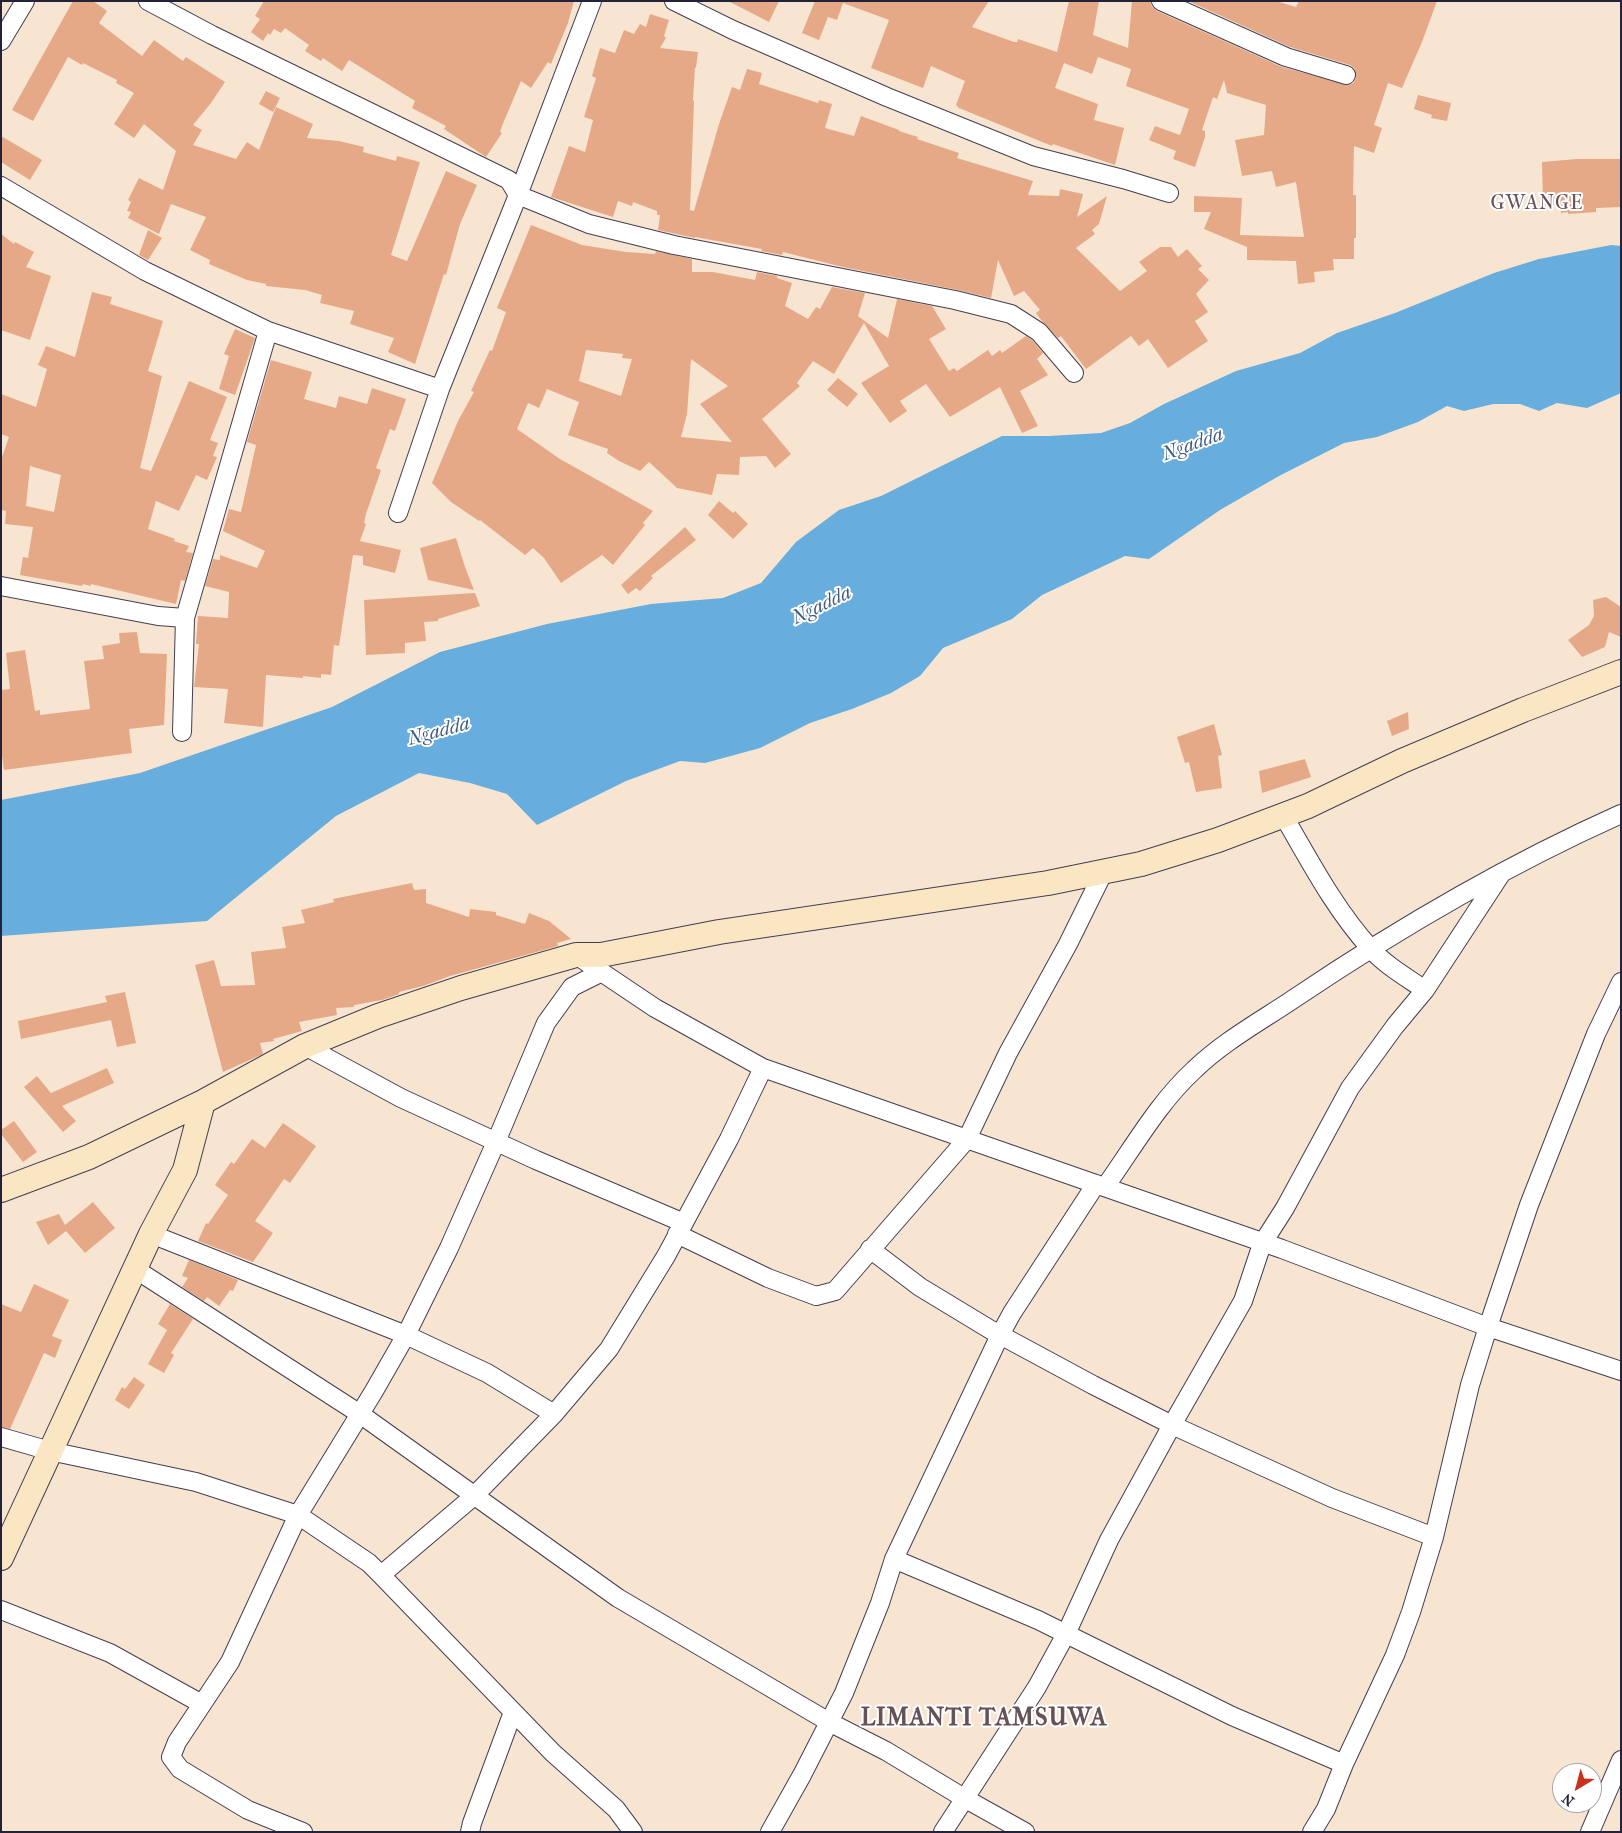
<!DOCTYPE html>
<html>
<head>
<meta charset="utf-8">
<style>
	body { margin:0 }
	#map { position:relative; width:1622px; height:1833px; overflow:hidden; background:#f7e5d1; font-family:"IM FELL French Canon",serif }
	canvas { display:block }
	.frame { position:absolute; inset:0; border:2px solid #22223b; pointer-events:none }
	.north { position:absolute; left:1552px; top:1763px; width:50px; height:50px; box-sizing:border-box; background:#fff; border:1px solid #a7a7b1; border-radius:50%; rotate:217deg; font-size:14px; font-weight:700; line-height:20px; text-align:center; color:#22223b }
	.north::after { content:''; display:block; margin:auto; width:18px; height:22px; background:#c8321e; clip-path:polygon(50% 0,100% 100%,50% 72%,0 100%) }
</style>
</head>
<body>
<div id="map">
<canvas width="1622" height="1833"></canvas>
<div class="frame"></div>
<div class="north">N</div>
</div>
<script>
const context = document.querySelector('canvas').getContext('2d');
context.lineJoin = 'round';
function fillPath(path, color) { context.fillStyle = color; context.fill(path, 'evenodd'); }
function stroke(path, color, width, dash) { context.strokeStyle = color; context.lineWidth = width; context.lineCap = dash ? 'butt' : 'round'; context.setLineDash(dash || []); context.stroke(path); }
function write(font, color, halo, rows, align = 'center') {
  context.font = font + ' "IM FELL French Canon",serif'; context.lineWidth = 4; context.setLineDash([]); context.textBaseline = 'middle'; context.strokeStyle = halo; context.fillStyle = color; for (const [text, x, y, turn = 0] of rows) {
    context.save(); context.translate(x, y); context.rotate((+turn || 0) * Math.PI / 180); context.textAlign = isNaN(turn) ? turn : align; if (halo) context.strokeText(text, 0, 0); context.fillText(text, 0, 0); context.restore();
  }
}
const water = new Path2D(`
	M1611,245L1621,246V393L1587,408L1557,403L1539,411L1520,404H1493L1464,411L1447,406L1418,422L1377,437L1344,443L1279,476L1220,510L1149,559L1125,556L1042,595L1012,619L943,648L920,676L891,693L852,709L810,723L760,748L705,763L680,761L626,781L537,825L507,794L470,783L419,773L336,816L207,921L1,936V800L140,773L332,707L440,652L547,624L651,604L723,598L761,583L796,542L839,510L881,496L1002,436H1049L1101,433L1130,423L1164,404L1236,371L1300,353L1337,333L1395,313L1494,273L1539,259Z`);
const building = new Path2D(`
	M73,1H93L107,11L99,23L142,56L154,40L183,61L186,57L225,82L211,103L193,125L202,130L193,145L236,159L247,142L259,150L276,107L313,124L307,138L339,141L364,147L363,152L396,161L397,156L420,162L391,255L407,261L446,171L477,185L460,224L446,275L444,274L415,364L388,352L394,338L350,324L354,311L320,303L322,295L305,290L266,286V284L247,280L209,264L210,260L190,250L206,217L171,204L159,234L128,218L131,212L127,211L131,202L128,200L139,178L163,190L176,151L144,124L134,138L114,124L134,93L116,83L117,80L83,63L82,65L68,57L33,121L12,110Z
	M264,1H574L568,23L551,64L548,62L531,88L521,81L502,126L500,132L502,133L486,157L444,129L446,126L412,108L415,101L349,60L342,71L323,58L321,61L305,51L309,45L285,28L281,33L274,29L270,35L268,33L263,41L251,32L260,19L255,16Z
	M728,1H779L769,22Z
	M815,1H989L972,27L1014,42H1017L1018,39L1057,52L1069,1H1099L1093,35L1128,48L1132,1H1150L1152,7L1157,11L1282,67L1348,85L1353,83L1356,78L1354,68L1350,65L1290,47L1188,1H1276L1296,7L1299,1H1437L1422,42L1402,88L1388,83L1374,125L1382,128L1374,153L1354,146L1353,195H1356V238H1354V259H1333L1334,270L1314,272L1315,282L1298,284L1296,261L1247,260V247L1204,229L1211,212H1194V196L1242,198L1240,235L1304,237L1296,182L1276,187L1272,171L1242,176L1235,140L1264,135L1266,105L1227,93L1224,80L1217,99L1213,97L1202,130L1205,131V137L1195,167L1173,159L1176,151L1149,140L1155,126L1180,135L1189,109L1126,86L1131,69L1098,57L1092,74L1064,63L1055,88L1098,104L1094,120L1124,128L1115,165L1053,144L1052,146L959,108L956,105L965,81L931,66L923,88L871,68L889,20L843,3L837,20L828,17L819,40L802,33Z
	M650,14L669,20L664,36L666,38L660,48L698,52L696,68L695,67L693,100L694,101L690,210L694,211L719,124L732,87L740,90L747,69L762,73L759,84L818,103L819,100L832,104L825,128L854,136L861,116L899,130V131L918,137L917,139L959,153L957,158L1033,181L1028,195L1059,196L1060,189L1083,194L1077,217L1107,196L1099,224L1092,230L1095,234L1076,248L1120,291L1147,271L1139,262L1160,247H1171L1178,257L1187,249L1202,266L1198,269L1209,280L1196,294L1208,312L1195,321L1208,341L1168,368L1148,339L1139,346L1131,336L1086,369L1061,336L1058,338L1042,321L1036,313L1040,310L1024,291L1014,296L998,260L991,298L958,290L843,267L783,252L782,255L761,251L762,249L695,237V238L658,230L660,215H657V211L633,202L632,206L618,201L613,217L551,197L569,146L585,152L593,120L584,117L596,78L592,76L600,48L615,53L624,30L634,34L640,24L646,27Z
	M266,91L280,98L273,112L259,104Z
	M1418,95L1451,103L1447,121L1431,118L1432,115L1414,109Z
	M1,136L42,160L30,180L1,162Z
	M1577,159H1621V207L1596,208V212L1568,214V212L1561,213L1560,205H1543L1542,162Z
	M531,225L582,245L626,252L655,254L656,251L692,259V272H713L755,280L757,272L777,276V278L792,283L785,306L808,319L816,307L820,309L832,287L865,293L858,316L888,338L897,299L932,306L946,329L929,339L949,371L954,368L957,371L988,350L992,356L1000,350L1002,353L1026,336L1032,340L1043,353L1037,359L1048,375L1020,391L1038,426L1022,433L1000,387L950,417L926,384L900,401L907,411L890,423L861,383L889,366L864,323L834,374L813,361L797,383L800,386L762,419L791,454L775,468L766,456L740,457L739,475L717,474L712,495L677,488L649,462L640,471L619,461L607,453L608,449L568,435L579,402L547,389L539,408L528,403L517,429L560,459L653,511L643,523L645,525L613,565L602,555L561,583L544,558L533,548L525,555L480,520L479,521L451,502L432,483L458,421L474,392L471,391L490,350L492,351L506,312L497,308ZM586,350L623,354L622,358L632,359L621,396L579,381ZM691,359L728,386L700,404L732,442L681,437L687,414Z
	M148,230L162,238L148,260L139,255Z
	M1,234L14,244L15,242L34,252L26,267L51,276L30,340L1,330Z
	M92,292L112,297L110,304L163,321L148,371L162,376L140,468L151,471L189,381L227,397L210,440L218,443L213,456L217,457L207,480L196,475L179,511L156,501L148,529L175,539L174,541L189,546L186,552L193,553L185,581L181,580L176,604L91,584V586L83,584L82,586L20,575L23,557L28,558L33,527L5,524L6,511L1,510V460L9,437L1,434V394L36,407L47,369L38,365L46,346L75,357ZM30,466L61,475L54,512L26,506Z
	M235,329L255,338L235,395L219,389L229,356L224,354Z
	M271,360L312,372L304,399L336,408L339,396L367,404L372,388L406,399L395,431L390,429L376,468L381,470L366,514L364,523L366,524L360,541L401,550L395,573L363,565V556L353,555L339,646L334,645L331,675L321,674V678L303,676V678L266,675L263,727L224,723L228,689L194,687L199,644H196L198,616L228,618L229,592L205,586L213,559L220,560V555L257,568L265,551L223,531L229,509L241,512L256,445L247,442Z
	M838,378L858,394L847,407L827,390Z
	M719,501L733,513L735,511L748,524L733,539L708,515Z
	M685,527L696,540L651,576L653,578L640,591L636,588L628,594L621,585Z
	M456,538L465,567L474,590L428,580L420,548Z
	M475,593L480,606L438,619V621L424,622L426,641L405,643V653L366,655L364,600Z
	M1606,597L1621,607V637L1609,632L1605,647L1582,657L1568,640L1589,625L1594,616L1593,600Z
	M137,632L140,653L167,654L164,725L129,729L132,753L4,770L1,749V690L10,689L6,653L25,650L35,711L40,710V715L90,709L84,661L104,659L102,646L120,643L119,633Z
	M1408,712L1409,729L1392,736L1387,721Z
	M1214,724L1222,755L1218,756L1222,788L1196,792L1189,762L1185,763L1177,737Z
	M1305,759L1311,777L1262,793L1259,771Z
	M412,883L414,890L426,889V903L469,917L470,909L496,912V915L525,924L529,913L549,921L571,939L557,943L558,946L450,976L423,986L399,992V994L382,1000L354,1005V1007L336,1008L337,1015L299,1022L302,1031L273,1039L274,1041L260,1043L263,1054L223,1072L195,965L214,960L221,986L255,985L251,952L286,948L282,927L305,923L301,910L334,902L333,899Z
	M125,992L136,1043L117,1047L111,1020L21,1039L18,1021L107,1002L105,996Z
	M107,1068L114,1083L62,1106L76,1121L63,1132L24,1087L37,1076L51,1093Z
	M14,1121L37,1152L23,1162L1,1134V1130Z
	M283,1123L316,1146L290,1183L284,1179L255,1221L273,1233L253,1262L198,1241L206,1223L208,1224L228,1195L215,1185L231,1162L234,1164L252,1139L265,1148Z
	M93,1202L115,1228L85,1253L66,1231L48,1245L36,1222L59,1214L65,1225Z
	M189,1260L238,1280L233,1291L230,1290L219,1306L207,1297L204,1301L182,1287L188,1278L182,1276Z
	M34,1284L69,1300L52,1336L62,1340L55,1358L44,1353L10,1429L1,1427V1304L21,1312Z
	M170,1304L193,1319L171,1353L174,1355L164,1373L148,1364L167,1330L158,1324Z
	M134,1377L145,1385L129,1409L115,1400L122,1387L125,1389Z`);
const street = new Path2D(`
	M148,1L212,35L509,180L518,195L589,224L674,245L955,300L1011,314L1039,332L1074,373
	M674,1L733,30L887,97L1033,156L1123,179L1169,193
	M1161,1L1286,57L1346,75
	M1,41L25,1
	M1,186L145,271L268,331L440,389
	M398,513L440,389L518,195L592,1
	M1,586L158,616L185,618
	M182,732L185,618L268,331
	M1283,815C1310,861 1334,908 1370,948C1385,965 1406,977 1425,990
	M576,955L655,1008L763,1068L1282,1249L1488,1327L1621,1371
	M305,1046L401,1098L536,1160L684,1223
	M1105,1187C1133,1148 1158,1103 1194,1070C1224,1041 1261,1021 1295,998C1399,928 1507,865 1621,814
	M151,1234L406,1335L487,1373L554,1414
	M677,1234L768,1278L816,1296L835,1291L967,1139L1008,1053L1068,944L1104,871
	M870,1249L920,1287L991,1330L1093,1385L1172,1425L1332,1498L1434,1537
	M135,1269L360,1414L618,1598L829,1722L886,1751L964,1798L1025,1832
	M1,1437L50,1451L196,1482L298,1515L369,1563L381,1575L553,1753L616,1809L633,1832
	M894,1559L1038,1620L1232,1716L1344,1764
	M381,1575L474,1496L554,1414L609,1349L666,1256L729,1139L763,1068
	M1,1610L110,1653L202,1704
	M303,1832L248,1810L180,1769L171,1757L177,1742L230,1662L298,1515L374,1391L406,1335L449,1248L496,1142L546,1023L572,987L602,972
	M470,1832L472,1823L513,1712
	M770,1832L802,1775L844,1693L880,1603L894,1559L1000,1335L1012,1313L1096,1184
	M943,1832L1037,1687L1066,1634L1109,1540L1172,1425L1243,1301L1262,1244L1285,1208L1350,1088L1395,1026L1425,990L1501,874
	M1312,1832L1326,1809L1344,1764L1395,1655L1411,1612L1434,1537L1470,1385L1488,1327L1529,1205L1596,1034L1621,982
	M1590,1832L1621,1760`);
const secondary = new Path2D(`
	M1,1190L89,1157L203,1102L305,1046L378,1016L461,988L576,955H601L719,932L1048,883L1141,864L1218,840L1308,806L1402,761L1523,710L1621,672
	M1,1558L151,1234L185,1170L203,1102`);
const neighbourhoodNames = [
	["GWANGE",1537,204]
];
const waterNames = [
	["Ngadda",1193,445,-20],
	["Ngadda",822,606,-26],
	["Ngadda",439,732,-15]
];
const districtNames = [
	["LIMANTI TAMSUWA",984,1719]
];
fillPath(water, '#67addd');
fillPath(building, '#e5a988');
stroke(street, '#423f52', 20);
stroke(secondary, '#423f52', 26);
stroke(street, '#fff', 18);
stroke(secondary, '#fbe6c3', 24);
context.letterSpacing = '1px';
write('20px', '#665156', '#fff', neighbourhoodNames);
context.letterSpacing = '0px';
write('italic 20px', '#3e5a7c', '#fff', waterNames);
context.letterSpacing = '1px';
write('bold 24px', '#665156', '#fff', districtNames);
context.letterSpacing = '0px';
</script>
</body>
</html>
